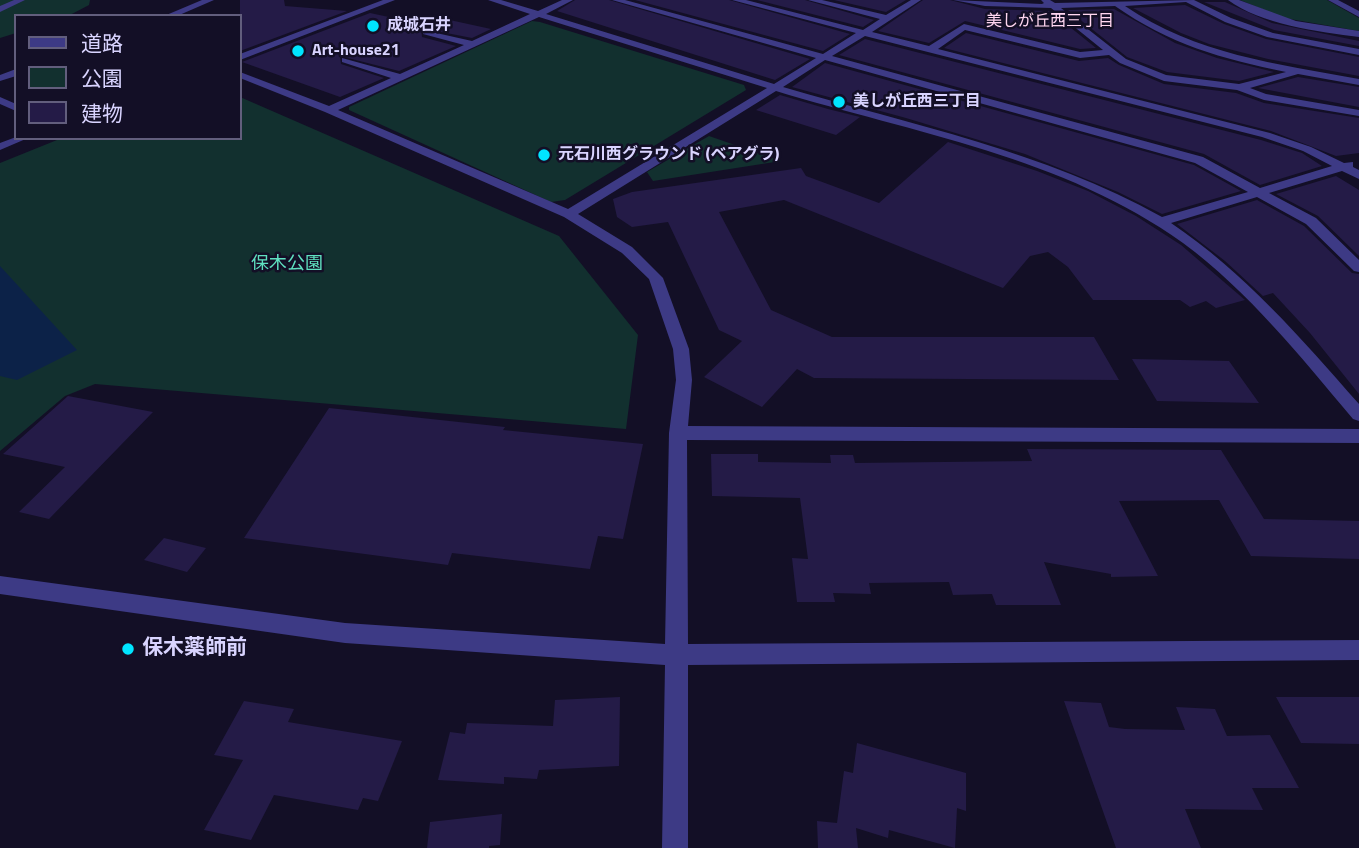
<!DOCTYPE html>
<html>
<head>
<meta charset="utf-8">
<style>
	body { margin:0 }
	#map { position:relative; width:1359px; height:848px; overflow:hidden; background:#130f26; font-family:"Titillium Web","Noto Sans JP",sans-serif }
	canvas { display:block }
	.legend { position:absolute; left:14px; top:14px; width:228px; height:126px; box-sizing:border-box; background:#130f26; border:2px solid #625e7d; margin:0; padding:9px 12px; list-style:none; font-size:21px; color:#d9d4ff }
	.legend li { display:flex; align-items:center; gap:14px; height:35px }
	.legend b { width:35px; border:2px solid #625e7d }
</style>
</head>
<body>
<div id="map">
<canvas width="1359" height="848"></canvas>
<ul class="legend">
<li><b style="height:9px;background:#3d3a85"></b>道路</li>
<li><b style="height:19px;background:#12302f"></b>公園</li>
<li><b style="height:19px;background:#241b47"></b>建物</li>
</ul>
</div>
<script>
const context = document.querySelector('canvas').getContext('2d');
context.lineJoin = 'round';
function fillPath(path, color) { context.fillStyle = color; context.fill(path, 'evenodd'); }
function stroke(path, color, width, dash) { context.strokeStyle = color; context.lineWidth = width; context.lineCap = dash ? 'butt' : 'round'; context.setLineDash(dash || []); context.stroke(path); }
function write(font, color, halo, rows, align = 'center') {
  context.font = font + ' "Titillium Web","Noto Sans JP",sans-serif'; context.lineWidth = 5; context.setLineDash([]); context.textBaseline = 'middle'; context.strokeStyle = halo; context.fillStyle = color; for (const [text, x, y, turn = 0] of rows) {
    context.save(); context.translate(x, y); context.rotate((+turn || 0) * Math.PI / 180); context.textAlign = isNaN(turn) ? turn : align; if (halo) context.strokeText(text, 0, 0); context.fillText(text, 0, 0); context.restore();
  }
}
const green = new Path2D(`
	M0,0H90L89,5L68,16H16V33L0,38Z
	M1240,0H1327L1359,18V31L1284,18Z
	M532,21L540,22L744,85L746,90L565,200L551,202L349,110V107Z
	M240,97L559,236L638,335L626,429L95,384L65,396L0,451V163L62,138H240Z
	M709,136L781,161L653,181L647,172Z`);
const water = new Path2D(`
	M0,266L77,350L17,380L0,376Z`);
const building = new Path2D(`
	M240,0H284L285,6L347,11L240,51Z
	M575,0H609L810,59L775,80L557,11Z
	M635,0H729L850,34L823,51Z
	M757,0H805L874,20L863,27Z
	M834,0H906L886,12Z
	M923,0H950L985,9L1050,11L1096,48L1080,49L965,21L929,43L878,31Z
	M1204,2H1225L1272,23L1359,41V46L1274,30Z
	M1185,5L1224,24L1266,39L1359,57V76L1268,59L1209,44L1181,33L1133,8Z
	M1114,9L1175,43L1217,58L1274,72L1239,81L1167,72L1127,57L1068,10Z
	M370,13L417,23L436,17L491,29L472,38L421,28L422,37L456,46L399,71L340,56L341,64L384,78L340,97L242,62Z
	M966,33L1079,61L1108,58L1119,65L1164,84L1236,93L1264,103L1359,118V153L1336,156L1271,131L944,48Z
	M865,39L1261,140L1302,153L1322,166L1260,185L1204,154L839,55Z
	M825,63L1194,165L1241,191L1162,214L1118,192L1025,154L906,118L792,87Z
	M1298,77L1359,87V107L1258,88Z
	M780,95L828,109L860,117L836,135L756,110Z
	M948,142L1037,171L1088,191L1136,216L1181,245L1245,300L1216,308L1206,301L1190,307L1180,300H1093L1068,267L1048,252L1030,256L1003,288L784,200L719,212L771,310L832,337H1094L1119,380L814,378L797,369L762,407L704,377L742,341L719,330L668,222L632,227L617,217L613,199L632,192L801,168L806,176L879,203Z
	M1336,176L1359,190V256L1318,216L1276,194Z
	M1257,200L1304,226L1352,273L1359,274V394L1310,333L1273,293L1263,296L1225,261L1177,224Z
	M1132,359L1229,361L1259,403L1157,401Z
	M68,396L153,412L49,519L19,512L65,467L3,454Z
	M329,408L505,427L503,430L643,444L623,539L598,536L590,569L452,553L448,565L244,538Z
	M1027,449L1221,450L1264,519L1359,521V559L1251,556L1219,500L1119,501L1158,576L1111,577V574L1044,562L1061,605H996L992,594L953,595L949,582L869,583L871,594L833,593L835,602H797L792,558L808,559L800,498L712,496L711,454H758V462L831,463L830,455H853L855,463L1032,461Z
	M164,538L206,548L187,572L144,560Z
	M620,697L619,766L539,770L537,779L504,777V784L438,780L450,732L465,734L467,723L553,726L555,700Z
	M1276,697H1359V744L1301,743Z
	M244,701L294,709L288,722L402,741L378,801L363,798L358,810L274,795L251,840L204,830L243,760L214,755Z
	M1064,701L1101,703L1109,727L1125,729L1185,730L1176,707L1215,709L1227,736L1270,735L1299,788H1252L1263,810L1185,809L1201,848H1116Z
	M857,743L966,773V811L957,808L955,848L889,830L888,838L856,828L858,848H818L817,821L837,823L844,771L853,773Z
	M502,814L500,845L489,846V848H427L430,822Z`);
const minor = new Path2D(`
	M14,0H25L0,12V6Z
	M202,0H214L177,16H164Z
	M383,0H395L240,60V54Z
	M488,0H501L538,11L562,0H573L546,14L774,84L816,58L612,0H625L823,54L856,33L732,0H746L863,30L880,19L808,0H822L886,15L911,0H921L872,32L929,46L964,24L1080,52L1103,50L1051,8L985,6L953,0L1042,4L1044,3L1041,0H1050L1055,3L1194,0L1231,18L1273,33L1359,49V55L1267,37L1225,22L1186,2L1125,6C1195,54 1277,64 1359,79V85L1298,74L1250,88L1266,94L1359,110V116L1264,100L1237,90L1164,81L1120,63L1109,55L1080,58L965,30L938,49L1270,133L1311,147L1344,163L1353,162V167L1359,170V179L1342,171L1269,193L1316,218L1359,260V272L1354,271L1306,224L1257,197L1171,223C1244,272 1301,338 1359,404V421L1353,419C1301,357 1249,292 1183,243C1064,157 914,133 776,91L578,214L632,247L663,278L689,349L692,380L688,426L1359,429V443L687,440L688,644L1359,640V660L688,665V848H662L665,665L345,643L0,594V576L345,623L665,644L669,433L676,380L673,349L649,279L622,253L564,217L325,112L240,78V72L329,106L391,78L342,62V58L400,74L464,45L423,34V30L472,41L530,14ZM1115,6C1169,44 1222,59 1286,72L1239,84L1166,75L1126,59L1061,8ZM539,17L767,88L568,209L338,110ZM865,36L1262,137L1303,151L1332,166L1260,188L1203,157L832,56ZM825,60L1195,163L1248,192L1162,217C1044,151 912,125 783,87Z
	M1228,0H1239L1296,21L1359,31V37C1319,32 1260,24 1228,0Z
	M1328,0H1338L1359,11V17Z
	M16,69V76L0,81V75Z
	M0,97L16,104V111L0,104Z
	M16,137L28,138L0,150V143Z`);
const markers = [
	[373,26,7,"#00e5ff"],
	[298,51,7,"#00e5ff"],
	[839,102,7,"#00e5ff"],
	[544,155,7,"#00e5ff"],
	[128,649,7,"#00e5ff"]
];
const farNeighbourhoodnames = [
	["美しが丘西三丁目",1050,22]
];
const farPoinames = [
	["成城石井",387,26],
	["Art-house21",312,51],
	["美しが丘西三丁目",853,102],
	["元石川西グラウンド (ベアグラ)",558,155]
];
const parkNames = [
	["保木公園",287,265]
];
const nearPoinames = [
	["保木薬師前",142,649]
];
fillPath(green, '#12302f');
fillPath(water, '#0c2248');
fillPath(building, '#241b47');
fillPath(minor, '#3d3a85');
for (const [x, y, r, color] of markers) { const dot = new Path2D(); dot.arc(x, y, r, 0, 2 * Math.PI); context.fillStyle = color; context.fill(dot); stroke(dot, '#130f26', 2.5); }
write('16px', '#ffd6f0', '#130f26', farNeighbourhoodnames);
write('bold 16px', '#d9d4ff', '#130f26', farPoinames, 'left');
write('18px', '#5fe0c0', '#130f26', parkNames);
write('bold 21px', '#d9d4ff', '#130f26', nearPoinames, 'left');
</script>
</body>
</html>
